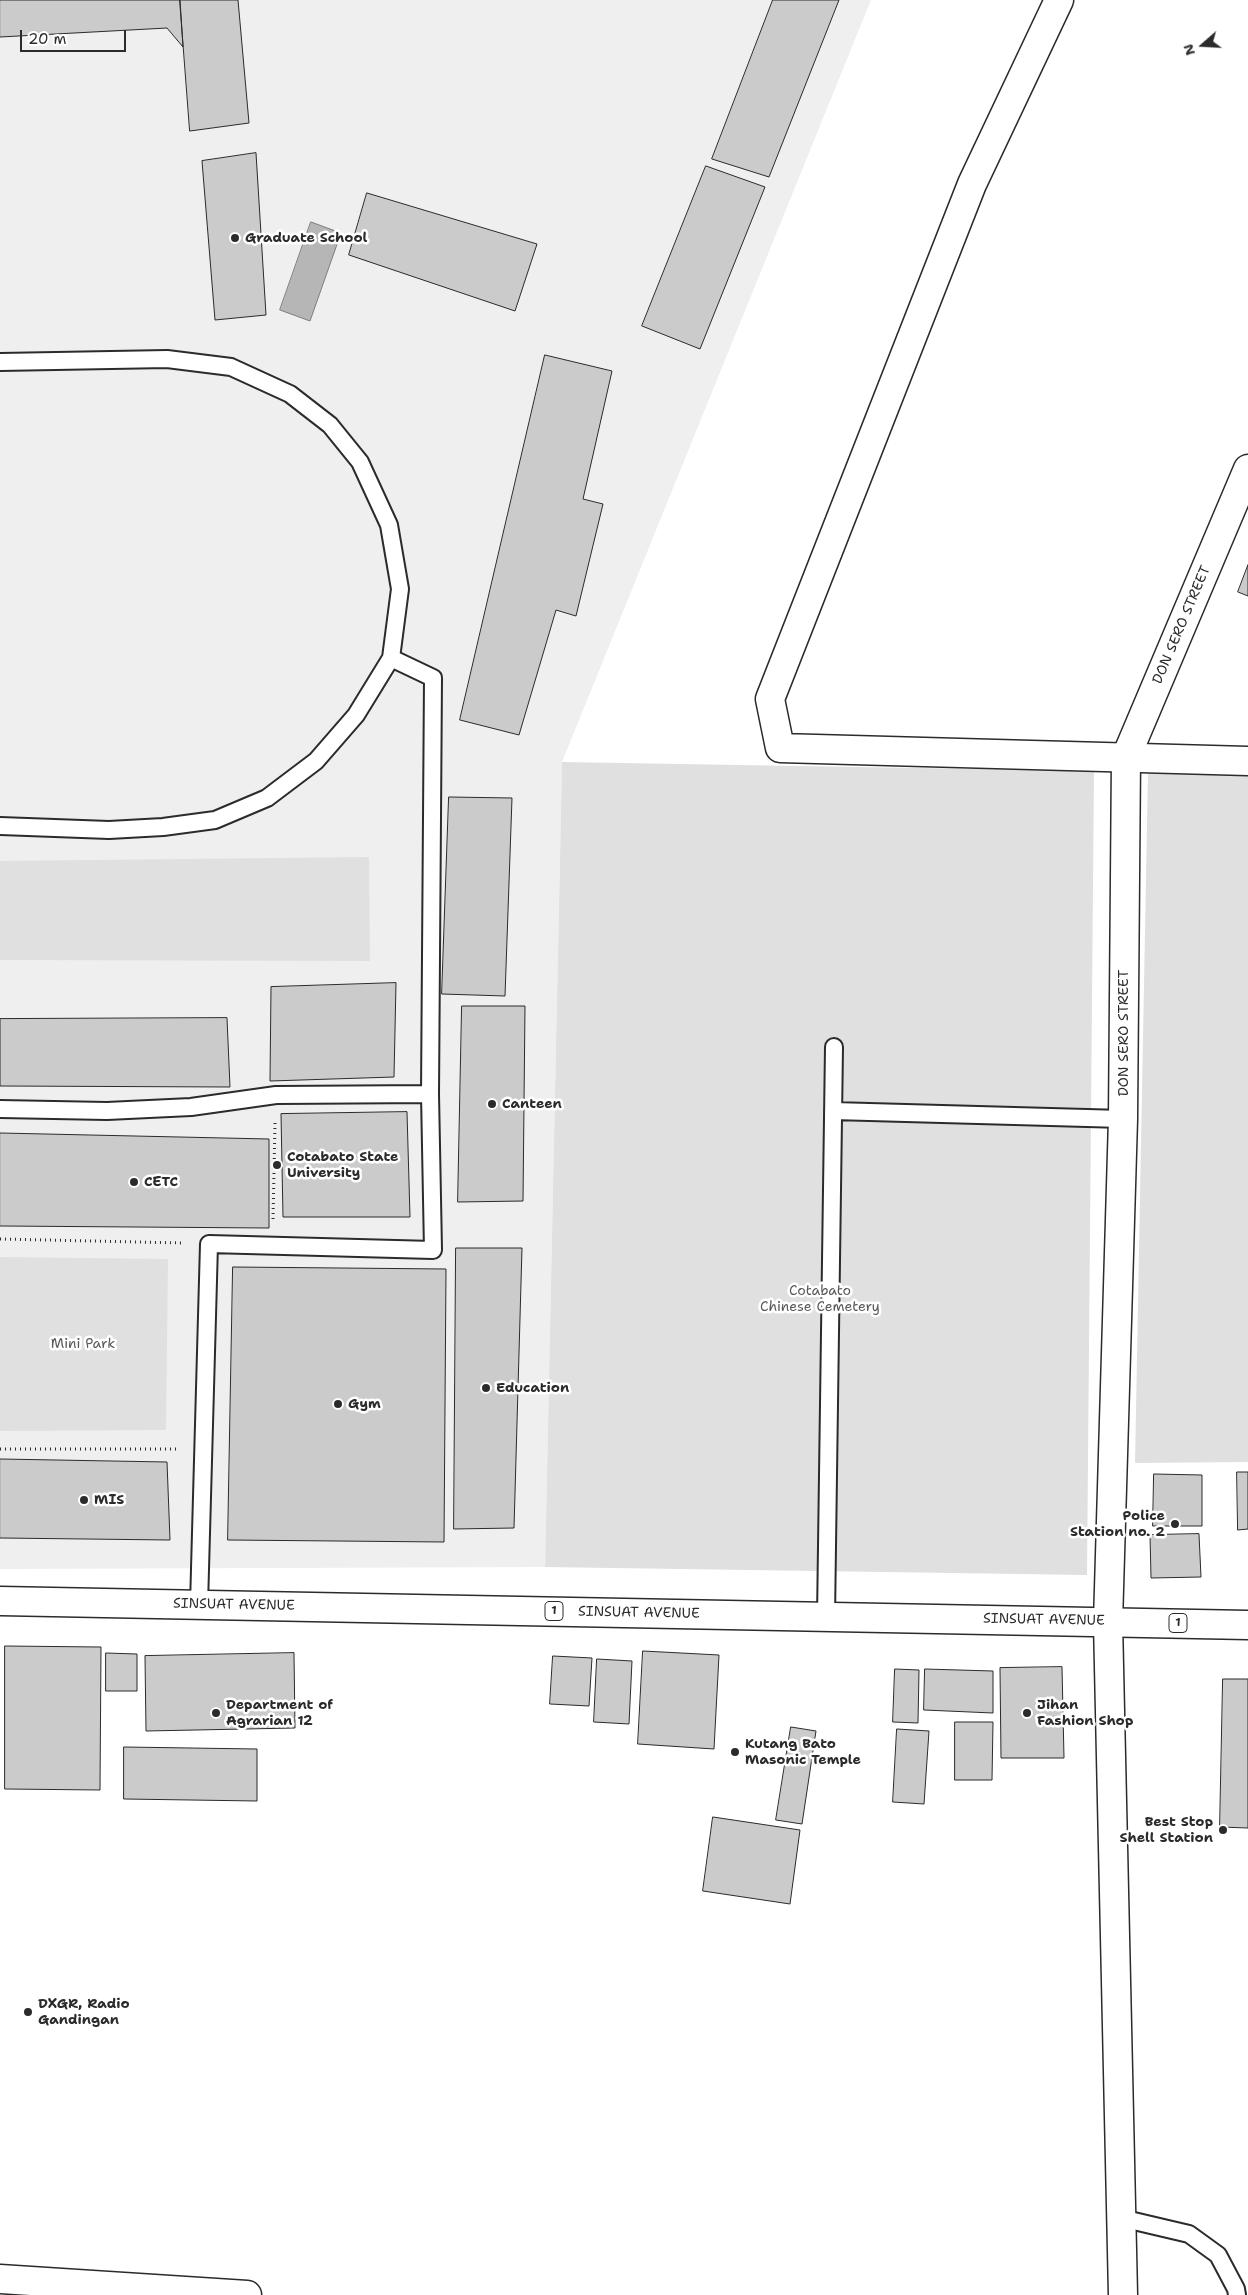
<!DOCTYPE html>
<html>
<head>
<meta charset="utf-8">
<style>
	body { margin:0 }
	#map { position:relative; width:1248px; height:2295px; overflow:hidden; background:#fff; font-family:"Shantell Sans",sans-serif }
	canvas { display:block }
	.north { position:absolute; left:1178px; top:20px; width:50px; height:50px; -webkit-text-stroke:4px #fff; paint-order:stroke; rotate:251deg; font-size:14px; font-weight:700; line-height:20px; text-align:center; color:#2b2b2b }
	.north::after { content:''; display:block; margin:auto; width:18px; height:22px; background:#2b2b2b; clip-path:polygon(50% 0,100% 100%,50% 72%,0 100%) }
	.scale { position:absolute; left:20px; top:30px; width:106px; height:22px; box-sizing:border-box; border:2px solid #2b2b2b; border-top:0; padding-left:6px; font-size:15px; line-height:18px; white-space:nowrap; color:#2b2b2b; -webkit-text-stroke:4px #fff; paint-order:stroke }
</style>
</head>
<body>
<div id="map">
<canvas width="1248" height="2295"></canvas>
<div class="north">N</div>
<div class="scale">20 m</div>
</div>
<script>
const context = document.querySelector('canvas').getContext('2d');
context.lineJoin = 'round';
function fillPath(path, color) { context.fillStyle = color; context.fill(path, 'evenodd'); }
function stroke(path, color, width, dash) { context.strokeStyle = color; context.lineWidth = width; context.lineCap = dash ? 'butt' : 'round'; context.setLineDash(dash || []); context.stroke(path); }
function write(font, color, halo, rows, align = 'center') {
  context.font = font + ' "Shantell Sans",sans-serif'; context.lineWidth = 5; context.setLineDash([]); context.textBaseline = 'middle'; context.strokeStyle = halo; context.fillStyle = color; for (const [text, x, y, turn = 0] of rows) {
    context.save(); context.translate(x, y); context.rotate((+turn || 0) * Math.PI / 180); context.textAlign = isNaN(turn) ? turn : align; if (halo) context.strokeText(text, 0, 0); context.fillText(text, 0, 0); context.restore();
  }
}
const built = new Path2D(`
	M0,0H871L562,762L545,1567L0,1569Z`);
const green = new Path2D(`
	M562,762L1094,771L1087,1575L545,1567Z
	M1148,771L1248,773V1462L1135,1463Z
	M369,857L370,961L0,960V861Z
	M0,1257L168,1259L166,1430L0,1431Z`);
const water = new Path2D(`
	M311,222L341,233L310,321L280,310Z`);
const building = new Path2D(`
	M0,0H180L183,47L167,28L0,37Z
	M180,0H238L249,123L190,131Z
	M773,0H839L769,177L712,159Z
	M256,153L266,315L215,320L202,161Z
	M706,166L765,187L700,349L642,326Z
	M367,193L537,244L515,311L349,255Z
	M545,355L612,371L583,499L603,504L576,616L556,610L519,735L460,720Z
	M1248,565V596L1238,592Z
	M449,797L512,798L505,996L442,994Z
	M396,983L394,1077L270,1081L271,987Z
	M462,1006H525L523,1201L458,1202Z
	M227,1018L230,1087L0,1086V1019Z
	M407,1112L410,1217H283L281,1114Z
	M0,1133L269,1139V1228L0,1226Z
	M456,1248H522L514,1528L454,1529Z
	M233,1267L446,1269L444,1542L228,1540Z
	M0,1459L167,1462L170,1540L0,1538Z
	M1237,1472H1248V1529L1238,1530Z
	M1154,1474L1202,1475V1526H1153Z
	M1199,1534L1201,1577L1151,1578L1150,1535Z
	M5,1646L101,1647L100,1790L5,1789Z
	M643,1651L719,1655L714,1749L638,1744Z
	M106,1653L137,1654V1691H106Z
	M294,1653L295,1728L146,1731L145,1656Z
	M553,1656L592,1658L589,1706L550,1704Z
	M597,1659L632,1661L629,1724L594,1722Z
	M1062,1667L1064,1758H1001L1000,1668Z
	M895,1669L919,1670L918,1723L893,1722Z
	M925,1669L993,1671V1713L924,1710Z
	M1223,1679H1248V1828L1220,1827Z
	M955,1722H993L992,1780H955Z
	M791,1727L816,1731L802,1824L776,1820Z
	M897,1729L929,1731L924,1804L893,1802Z
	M124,1747L257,1749V1801L124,1799Z
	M713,1817L800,1830L790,1904L703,1891Z`);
const path = new Path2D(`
	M273,1219L275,1123
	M0,1239L183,1243
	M0,1449H177`);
const service = new Path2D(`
	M0,362L167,359L231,367L290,394L330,425L360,462L389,525L400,589L391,658L356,715L316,761L267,798L215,820L163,827L109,830L0,826
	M0,1109L107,1111L191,1107L276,1095L430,1094
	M833,1111L1123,1119
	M199,1605L209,1244L433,1250L430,1094L433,678L391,658
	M826,1617L834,1047
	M1121,2218L1189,2234L1218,2255L1236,2289L1237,2295`);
const minor = new Path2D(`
	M1059,0L972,184L770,699L780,748L1248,761
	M0,2279L247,2295`);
const secondary = new Path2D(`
	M1123,2295L1108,1622L1123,1119L1126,757L1248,469`);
const primary = new Path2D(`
	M0,1601L1248,1625`);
const markers = [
	[235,238,5,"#2b2b2b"],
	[492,1104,5,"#2b2b2b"],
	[277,1165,5,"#2b2b2b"],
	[134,1182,5,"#2b2b2b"],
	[486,1388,5,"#2b2b2b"],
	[338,1404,5,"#2b2b2b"],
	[84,1500,5,"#2b2b2b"],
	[1175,1524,5,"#2b2b2b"],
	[216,1713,5,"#2b2b2b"],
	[1027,1713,5,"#2b2b2b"],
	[735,1752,5,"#2b2b2b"],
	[1223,1830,5,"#2b2b2b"],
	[28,2012,5,"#2b2b2b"]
];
const shields = [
	[554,1611,18],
	[1178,1623,18]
];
const shieldNames = [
	["1",554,1611],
	["1",1178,1623]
];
const poiNames = [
	["Graduate School",245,238],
	["Canteen",502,1104],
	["Cotabato State",287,1157],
	["University",287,1173],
	["CETC",144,1182],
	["Education",496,1388],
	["Gym",348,1404],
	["MIS",94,1500],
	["Police",1165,1516,"right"],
	["Station no. 2",1165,1532,"right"],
	["Department of",226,1705],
	["Agrarian 12",226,1721],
	["Jihan",1037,1705],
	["Fashion Shop",1037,1721],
	["Kutang Bato",745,1744],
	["Masonic Temple",745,1760],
	["Best Stop",1213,1822,"right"],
	["Shell Station",1213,1838,"right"],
	["DXGR, Radio",38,2004],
	["Gandingan",38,2020]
];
const streetNames = [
	["DON SERO STREET",1182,625,-67],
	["DON SERO STREET",1124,1033,-90],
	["SINSUAT AVENUE",234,1605,1],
	["SINSUAT AVENUE",639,1613,1],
	["SINSUAT AVENUE",1044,1620,1]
];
const parkNames = [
	["Cotabato",820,1291],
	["Chinese Cemetery",820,1307],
	["Mini Park",83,1344]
];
fillPath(built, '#efefef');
fillPath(green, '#e0e0e0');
fillPath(water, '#b6b6b6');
stroke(water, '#7e7e7e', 1);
fillPath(building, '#cbcbcb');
stroke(building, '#2b2b2b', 1);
stroke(service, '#2b2b2b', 20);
stroke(minor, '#2b2b2b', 31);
stroke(secondary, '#2b2b2b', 31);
stroke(primary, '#2b2b2b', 31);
stroke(path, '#2b2b2b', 3, [1, 4]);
stroke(service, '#fff', 16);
stroke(minor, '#fff', 28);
stroke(secondary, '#fff', 28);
stroke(primary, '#fff', 28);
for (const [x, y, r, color] of markers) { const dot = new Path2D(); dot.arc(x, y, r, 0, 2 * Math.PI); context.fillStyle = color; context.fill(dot); stroke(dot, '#fff', 2); }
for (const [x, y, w] of shields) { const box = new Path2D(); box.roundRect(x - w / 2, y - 9.5, w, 19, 4); context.fillStyle = '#fff'; context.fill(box); stroke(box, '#2b2b2b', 1); }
write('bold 12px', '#2b2b2b', null, shieldNames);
write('bold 14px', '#2b2b2b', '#fff', poiNames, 'left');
write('14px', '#2b2b2b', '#fff', streetNames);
write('14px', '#585858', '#fff', parkNames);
</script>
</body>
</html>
